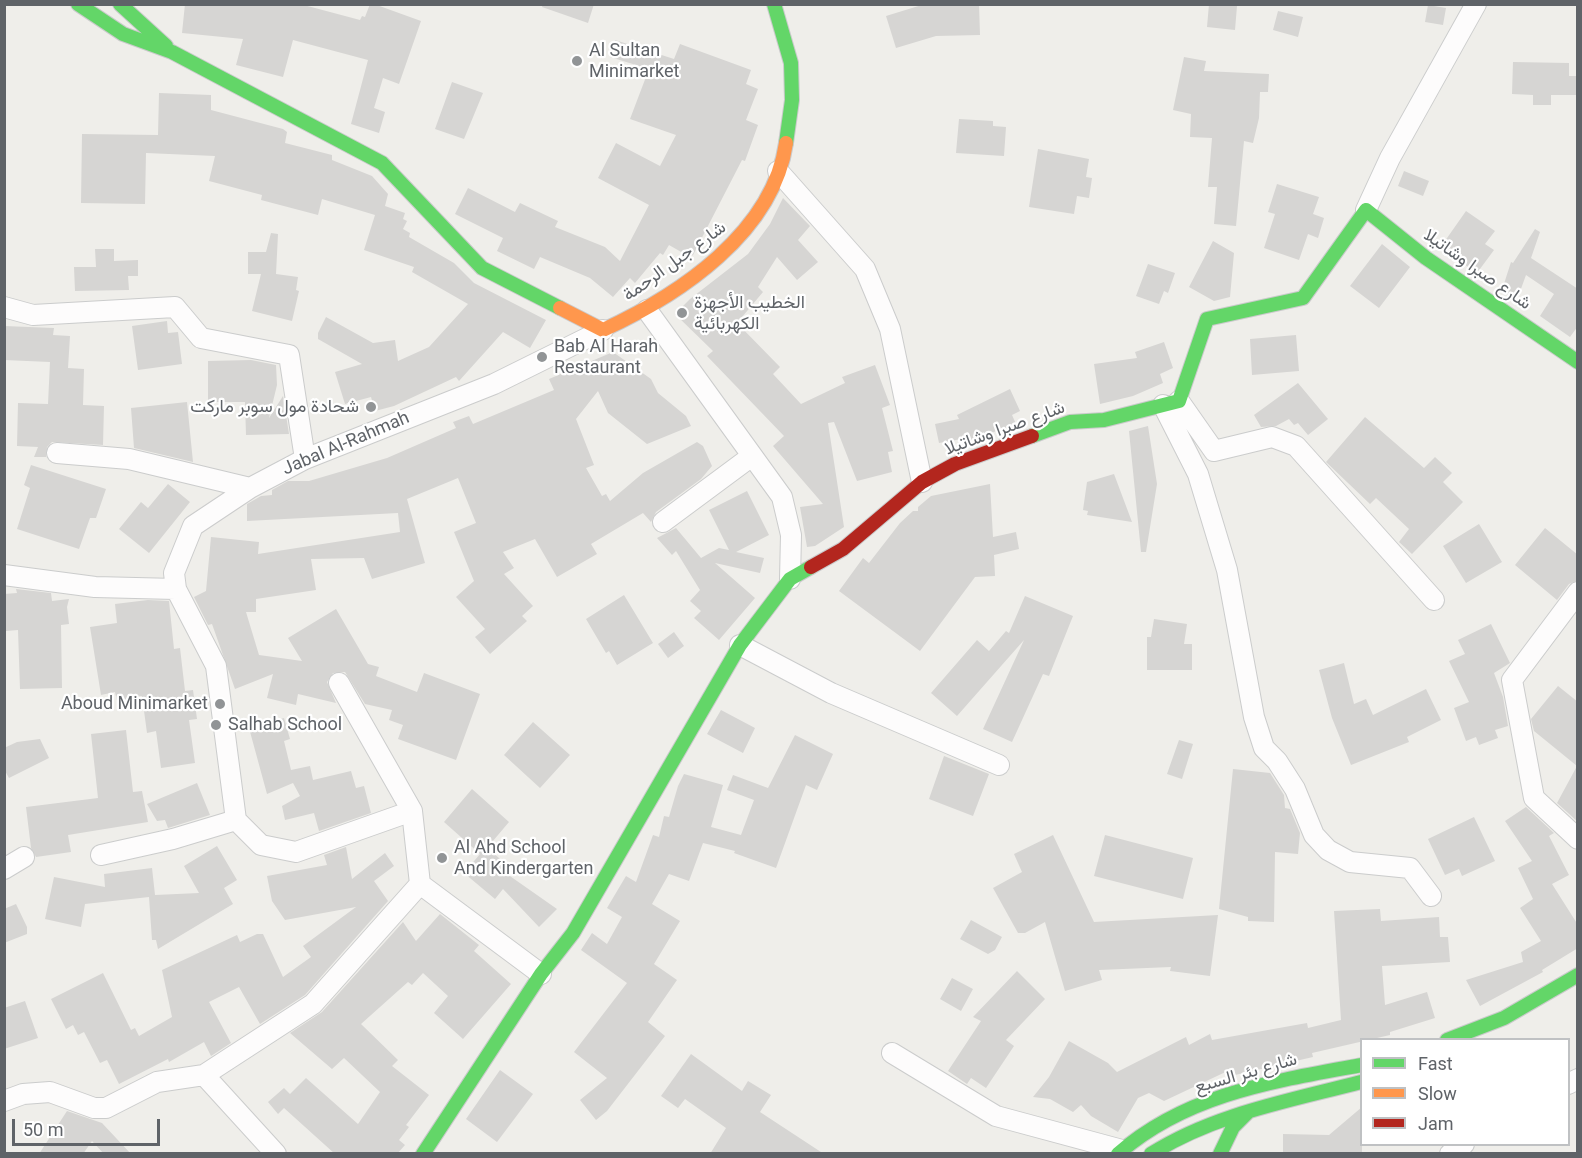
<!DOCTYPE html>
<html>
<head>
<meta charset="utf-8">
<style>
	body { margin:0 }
	#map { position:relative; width:1582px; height:1158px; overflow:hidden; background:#efeeea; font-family:Roboto,sans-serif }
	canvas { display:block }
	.frame { position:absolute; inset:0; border:6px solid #5f6368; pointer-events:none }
	.legend { position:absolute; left:1360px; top:1038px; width:210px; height:108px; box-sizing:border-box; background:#fff; border:2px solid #bfc1c3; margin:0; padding:8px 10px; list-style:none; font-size:18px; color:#5f6368 }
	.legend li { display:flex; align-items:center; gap:12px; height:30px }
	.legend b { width:30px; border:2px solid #bfc1c3 }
	.scale { position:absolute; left:12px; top:1119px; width:148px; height:27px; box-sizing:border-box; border:3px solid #5f6368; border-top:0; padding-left:8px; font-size:18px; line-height:21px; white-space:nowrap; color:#5f6368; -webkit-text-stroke:4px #fff; paint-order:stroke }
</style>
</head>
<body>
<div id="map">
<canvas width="1582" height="1158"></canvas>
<div class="frame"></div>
<ul class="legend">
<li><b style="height:8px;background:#63d668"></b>Fast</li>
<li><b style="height:8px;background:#ff974d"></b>Slow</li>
<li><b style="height:8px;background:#b3261e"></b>Jam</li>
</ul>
<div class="scale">50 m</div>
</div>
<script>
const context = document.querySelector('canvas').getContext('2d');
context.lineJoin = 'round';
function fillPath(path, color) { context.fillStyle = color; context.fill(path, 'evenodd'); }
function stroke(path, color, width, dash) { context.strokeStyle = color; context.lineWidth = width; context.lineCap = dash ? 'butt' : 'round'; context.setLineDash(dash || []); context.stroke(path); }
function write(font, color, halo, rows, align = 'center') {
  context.font = font + ' Roboto,Vazirmatn,sans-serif'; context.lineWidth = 4.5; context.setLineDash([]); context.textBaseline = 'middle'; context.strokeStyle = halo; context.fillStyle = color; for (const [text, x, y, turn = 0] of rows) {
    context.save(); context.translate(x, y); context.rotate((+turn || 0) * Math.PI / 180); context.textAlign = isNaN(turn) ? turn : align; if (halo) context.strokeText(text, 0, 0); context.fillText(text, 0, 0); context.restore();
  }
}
const building = new Path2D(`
	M185,4H300L360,20L362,16L365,17L370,4H374L421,21L399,84L383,78L374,108L385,112L379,133L351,124L368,60L293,40L283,77L236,65L243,39L182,33Z
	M543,4H594L588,23L542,7Z
	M925,4H979L980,35L936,36L896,48L886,16Z
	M1209,4L1237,6L1235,30L1207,27Z
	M1428,5L1446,8L1443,25L1425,22Z
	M1278,11L1303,17L1298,37L1273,30Z
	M615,40L674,59L680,44L751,70L746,84L758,89L746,120L758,125L745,161L742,160L693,255L690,257L669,245L663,255L660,253L635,283L630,278L613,297L590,278L540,257L534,269L497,251L503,238L455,214L468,188L515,212L520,203L558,221L555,227L605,247L620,261L649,205L598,178L616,143L660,166L676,135L630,119L649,69L610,57Z
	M1184,57L1206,61L1204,71L1269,74L1268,92H1260L1259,118L1253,143L1244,141L1236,226L1214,224L1217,187H1208L1212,138L1190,137L1191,114L1173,110Z
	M1513,62L1569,63V76H1578V95H1551V105H1533V95L1512,94Z
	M452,82L483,93L464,139L435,129Z
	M159,93L211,95V110L283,129L287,132L285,143L332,155V160L372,176L388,194L385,206L405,213L403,219L407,221L403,229L410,233L409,237L454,263L474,283L546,320L530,348L503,332L459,381L456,377L394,406L375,411L371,397L345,404L335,372L362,364L318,339V333L326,317L373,343L395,340L398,361L429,347L468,304L412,272L414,267L364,250L375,215L322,199L318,215L261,200L262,195L209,181L215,156L146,153L145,204L81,203L82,134L158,135Z
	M959,119L993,121V126L1006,127L1004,156L956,153Z
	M1038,149L1089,159L1086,177L1092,178L1089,198L1077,196L1074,214L1029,207Z
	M1404,171L1429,181L1423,196L1398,186Z
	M1277,184L1319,197L1313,214L1324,218L1318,238L1308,234L1299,260L1264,248L1275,214L1268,212Z
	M783,198L810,226L798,240L818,262L797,280L777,257L758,287L763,292L737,323L780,367L773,374L801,404L845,383L842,377L875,365L890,405L882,408L893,451L888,452L892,472L857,481L834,422L828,423L844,527L815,546L807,547L800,507L823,504L773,446L784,436L707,356L713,351L675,314L690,299L748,254L770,224Z
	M1466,211L1495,231L1485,244L1494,250L1477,273L1440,248Z
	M1535,229L1540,232L1531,258L1578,289V326L1570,337L1540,316L1554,294L1526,275L1518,297L1502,290L1511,262L1513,263Z
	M271,233L278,234L276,274L298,277L296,290L299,291L292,321L252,311L261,274H248V252H266Z
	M1213,241L1234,253L1230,297L1214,301L1189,287Z
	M1382,244L1410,267L1379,308L1350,286Z
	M95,249H114V261L138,260V276H128L129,290L75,291L74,267H96Z
	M1148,264L1175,273L1168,293L1164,291L1159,304L1136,296Z
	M167,321L168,333L178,332L182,364L138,370L132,326Z
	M4,326L54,328L53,335L70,336L68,368L84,369L83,405L104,406L103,445L52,442L47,447L46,457H34L38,447L17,446L18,403L48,404L50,362L4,360Z
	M1296,335L1299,371L1252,375L1250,339Z
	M1164,342L1173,368L1160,374L1163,383L1133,396L1100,404L1094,364L1137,358L1135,352Z
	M613,352L651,379L658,393L686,416L691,426L647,444L608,413L598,391L576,419L594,465L586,468L602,496L606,494L610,501L643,473L697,442L703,446L712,466L701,479L656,512L651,522L643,513L591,544L597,554L557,577L535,539L503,552L514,568L504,574L533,606L522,616L527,621L490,654L475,637L485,629L456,597L474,581L454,532L476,523L458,478L407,499L425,563L372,579L364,558L311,559L316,590L256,599V612H246L259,655L302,661L288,638L336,609L368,664L379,667L376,676L417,692L424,673L480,694L456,760L398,739L403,725L389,720L392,710L365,704L345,672L333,673L327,682L336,703L298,694L296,705L267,698L273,674L235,689L212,624L208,625L194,597L206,591L211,537L259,542L258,554L400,532L398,513L247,521V504L261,496L272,495V490L288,481H309L387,458L456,428L453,422L469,416L473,424L554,390L549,379Z
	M251,360L276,365L277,385L269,418L283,396L289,434L246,435L245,402H208V361Z
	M1298,383L1328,419L1308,435L1298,423L1294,425L1289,419L1276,426L1261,427L1254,415Z
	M1010,389L1020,411L1012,415L1016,424L969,441L967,438L939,443L935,424L959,419L957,415Z
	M187,402L193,462L134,448L131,408Z
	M1365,417L1424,468L1435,457L1452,473L1443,482L1463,502L1412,554L1399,542L1409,529L1376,498L1370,504L1326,462Z
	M1148,426L1157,484L1146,552H1141L1129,431Z
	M31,465L106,489L96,518H90L79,549L17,529L30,488L24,485Z
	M1114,474L1132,522L1087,515L1088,511L1083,510L1087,482Z
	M168,484L190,502L149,553L119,529L141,502L148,508Z
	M990,484L993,537L1016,532L1019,549L994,555L995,576L975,577L920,651L839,591L863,558L869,563L900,523L913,511H918V507L931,496Z
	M747,491L769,535L736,552L764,558L760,573L715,563L755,598L719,640L694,618L701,611L690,601L700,590L676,551L672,555L657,538L676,528L701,558L719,548L729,550L709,510Z
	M1479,524L1502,562L1466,583L1443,546Z
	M1545,528L1578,555V580L1569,584L1557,600L1515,565Z
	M16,589L51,593L52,601L69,599L67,607L69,624L61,625L62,688L20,689L18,630L6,631L4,614V594L17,593Z
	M624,595L653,643L617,665L609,651L606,653L586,619Z
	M1025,596L1073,616L1049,676L1043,674L1012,742L983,729L1024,640L957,716L931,693L977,640L989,651L1006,631L1009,633Z
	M148,600L169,601L174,649L180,648L185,691L193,690L197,719L189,720L195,763L161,768L156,731L147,733L142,696L117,701L115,692L101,695L90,627L117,623L115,604Z
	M1154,619L1187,624L1184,644H1192V670H1147V637H1151Z
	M1491,624L1510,663L1494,673L1503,697L1508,726L1495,730L1498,738L1479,745L1476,737L1466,741L1454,708L1469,702L1449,661L1465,654L1458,640Z
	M674,632L684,646L668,658L658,644Z
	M1344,663L1354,704L1366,699L1373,715L1426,689L1441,720L1407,737L1409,742L1351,765L1332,718L1319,670Z
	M1558,686L1578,702V822L1557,803L1577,766L1534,731L1531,719Z
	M721,710L755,728L743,753L707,734Z
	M284,718L290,739L284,741L291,770L310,766L313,780L351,771L356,788L364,786L371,813L319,831L314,813L285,820L282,806L300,796L293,783L267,794L249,728Z
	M533,722L570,755L540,788L504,755Z
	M126,730L133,792L142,791L148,822L68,835L71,852L36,857L31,848L26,807L98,798L91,734Z
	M795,735L833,754L817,790L806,785L776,868L734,853L735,851L703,843L689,881L669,874L652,904L680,921L654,964L677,980L648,1022L665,1036L607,1111L596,1120L580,1100L607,1078L574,1052L627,983L581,950L592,933L607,944L622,917L607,908L626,876L636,882L653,835L659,837L664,816L669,817L678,786L684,774L723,785L711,827L741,835L754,800L727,790L733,775L768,788Z
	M40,739L49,758L9,778L4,769V748L17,742Z
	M1179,740L1193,744L1182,779L1167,774Z
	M944,756L989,774L973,816L929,799Z
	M1233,769L1270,773L1284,795L1285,808L1290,809L1300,833L1298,854L1275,852L1274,922L1248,921V917L1219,909Z
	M197,783L210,815L168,828L165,820L157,821L147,804Z
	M472,789L509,822L487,848L511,868L507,874L557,909L539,927L503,889L495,899L464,873L480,854L444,822Z
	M1526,807L1554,833L1549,836L1569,875L1552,884L1578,925V948L1542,970L1543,972L1480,1006L1466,980L1523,962L1521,952L1541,941L1520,908L1533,899L1518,868L1532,861L1505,821Z
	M1474,817L1495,861L1462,876L1459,869L1445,875L1428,839Z
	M1053,835L1094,922L1218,915L1210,976L1170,971L1171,967L1099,970L1102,980L1065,991L1045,922L1025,933H1018L993,888L1022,872L1014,854Z
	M1105,835L1193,858L1183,899L1094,876Z
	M217,846L237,880L224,888L233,904L158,949L156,940H152L149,897L85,904L81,927L45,919L54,877L105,887L104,874L152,868L155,895L199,893L184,866Z
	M346,847L352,879L385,853L394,866L374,881L388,901L305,995L260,1024L239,987L209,1002L231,1043L211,1056L204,1042L169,1062L168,1059L119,1084L107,1060L100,1063L84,1032L78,1035L73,1025L66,1029L51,999L103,973L131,1030L135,1028L139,1036L172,1017L162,970L237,935L240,942L257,934H263L283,977L311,957L303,946L356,907L285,920L272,901L267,876L327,865L324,855Z
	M16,904L27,927V934L4,943V909Z
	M1380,909L1381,921L1439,917L1440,937H1448L1450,962L1382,966L1385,1005L1427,992L1435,1018L1390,1032V1035L1312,1053L1313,1057L1235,1075L1234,1068L1164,1101L1149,1093L1138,1098L1118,1132L1091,1116L1081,1105L1073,1112L1050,1099L1033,1097L1049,1077L1069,1041L1108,1063L1117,1072L1186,1037L1189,1045L1210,1034L1212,1040L1307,1023L1308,1028L1341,1020L1334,911Z
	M440,914L479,945L474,951L511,984L463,1039L434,1013L448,996L423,973L412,985L408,982L361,1024L398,1060L392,1066L429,1095L406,1125L409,1127L399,1140L405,1145L397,1154H335L284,1108L278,1114L268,1102L284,1088L290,1094L306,1078L358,1124L380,1092L344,1058L332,1069L290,1033L322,1012L403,922L416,941Z
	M971,920L1002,937L995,950L988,954L960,939Z
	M1017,971L1045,999L1006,1040L1014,1046L986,1088L971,1078L967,1084L948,1071L981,1021L973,1017Z
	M952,978L973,989L961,1011L940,999Z
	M25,1001L38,1038L4,1049V1008Z
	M691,1054L742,1091L748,1081L771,1095L760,1112L824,1154H710L726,1128L685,1099L678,1108L661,1096Z
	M500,1070L533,1094L497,1142L466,1119Z
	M1362,1107V1154H1283V1134L1329,1135Z
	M67,1111L102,1123L131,1154H104L92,1141L83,1154H39Z`);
const street = new Path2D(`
	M778,171L865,269L890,329L922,482
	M1366,210L1390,158L1476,4
	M4,307L33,315L175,307L201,338L289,355L305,459
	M647,310L782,497L791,535L790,579
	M1179,401L1214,451L1272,437L1296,446L1434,600
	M1163,405L1198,474L1227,570L1254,717L1264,748L1277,761L1295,789L1314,835L1328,850L1350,862L1410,868L1431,896
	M57,453L129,459L250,488
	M663,522L752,456
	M4,575L95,587L176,589
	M1578,592L1512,680L1534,798L1578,839
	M740,645L831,693L999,765
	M339,683L412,811L420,884L541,974
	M412,811L296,852L261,845L236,820L216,666L176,589L174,573L193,526L250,488L305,459L494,384L603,330
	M101,855L173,839L236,820
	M4,869L24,857
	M892,1053L996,1116L1122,1150
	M204,1075L276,1154
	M1568,1084L1578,1079
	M4,1101L23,1094L50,1092L94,1108H106L157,1082L204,1075L313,1004L420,884
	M1450,1154L1464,1144`);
const fast = new Path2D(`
	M78,4L123,34L172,52L382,163L482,268L560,308
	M120,4L166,46
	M774,4L791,63L792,100L786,143
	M1032,436L1070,422L1104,420L1179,401L1207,319L1303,298L1366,210L1426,258L1578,362
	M1447,1040L1504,1018L1578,975
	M423,1154L541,974L573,933L740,645L790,579L811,567
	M1118,1154C1186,1094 1275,1081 1362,1065
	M1151,1154C1214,1114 1289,1101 1361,1082
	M1220,1154L1233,1127L1247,1113`);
const slow = new Path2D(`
	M560,308L603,330C679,295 773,233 786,143`);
const jam = new Path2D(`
	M811,567L843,549L922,482L955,464L1032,436`);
const markers = [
	[577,61,6,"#919496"],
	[682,313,6,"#919496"],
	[542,357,6,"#919496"],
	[371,407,6,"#919496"],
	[220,704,6,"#919496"],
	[216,725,6,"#919496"],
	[442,858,6,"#919496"]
];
const poiNames = [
	["Al Sultan",589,51],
	["Minimarket",589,72],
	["الخطيب الأجهزة",694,303],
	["الكهربائية",694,324],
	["Bab Al Harah",554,347],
	["Restaurant",554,368],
	["شحادة مول سوبر ماركت",359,407,"right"],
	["Aboud Minimarket",208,704,"right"],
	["Salhab School",228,725],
	["Al Ahd School",454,848],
	["And Kindergarten",454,869]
];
const streetNames = [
	["شارع جبل الرحمة",675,262,-36],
	["شارع صبرا وشاتيلا",1477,270,35],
	["شارع صبرا وشاتيلا",1005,429,-20],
	["Jabal Al-Rahmah",346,444,-23],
	["شارع بئر السبع",1246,1074,-16]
];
fillPath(building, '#d6d5d3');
stroke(street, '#cbcccc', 22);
stroke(fast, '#cacacb', 16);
stroke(slow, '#cacacb', 16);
stroke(jam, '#cacacb', 16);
stroke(street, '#fdfcfc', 20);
stroke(fast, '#63d668', 14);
stroke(slow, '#ff974d', 14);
stroke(jam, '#b3261e', 14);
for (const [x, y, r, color] of markers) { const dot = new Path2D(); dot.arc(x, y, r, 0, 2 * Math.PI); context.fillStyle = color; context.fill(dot); stroke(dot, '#fff', 2); }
write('18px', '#5f6368', '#fff', poiNames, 'left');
write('18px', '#5f6368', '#fff', streetNames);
</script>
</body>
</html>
